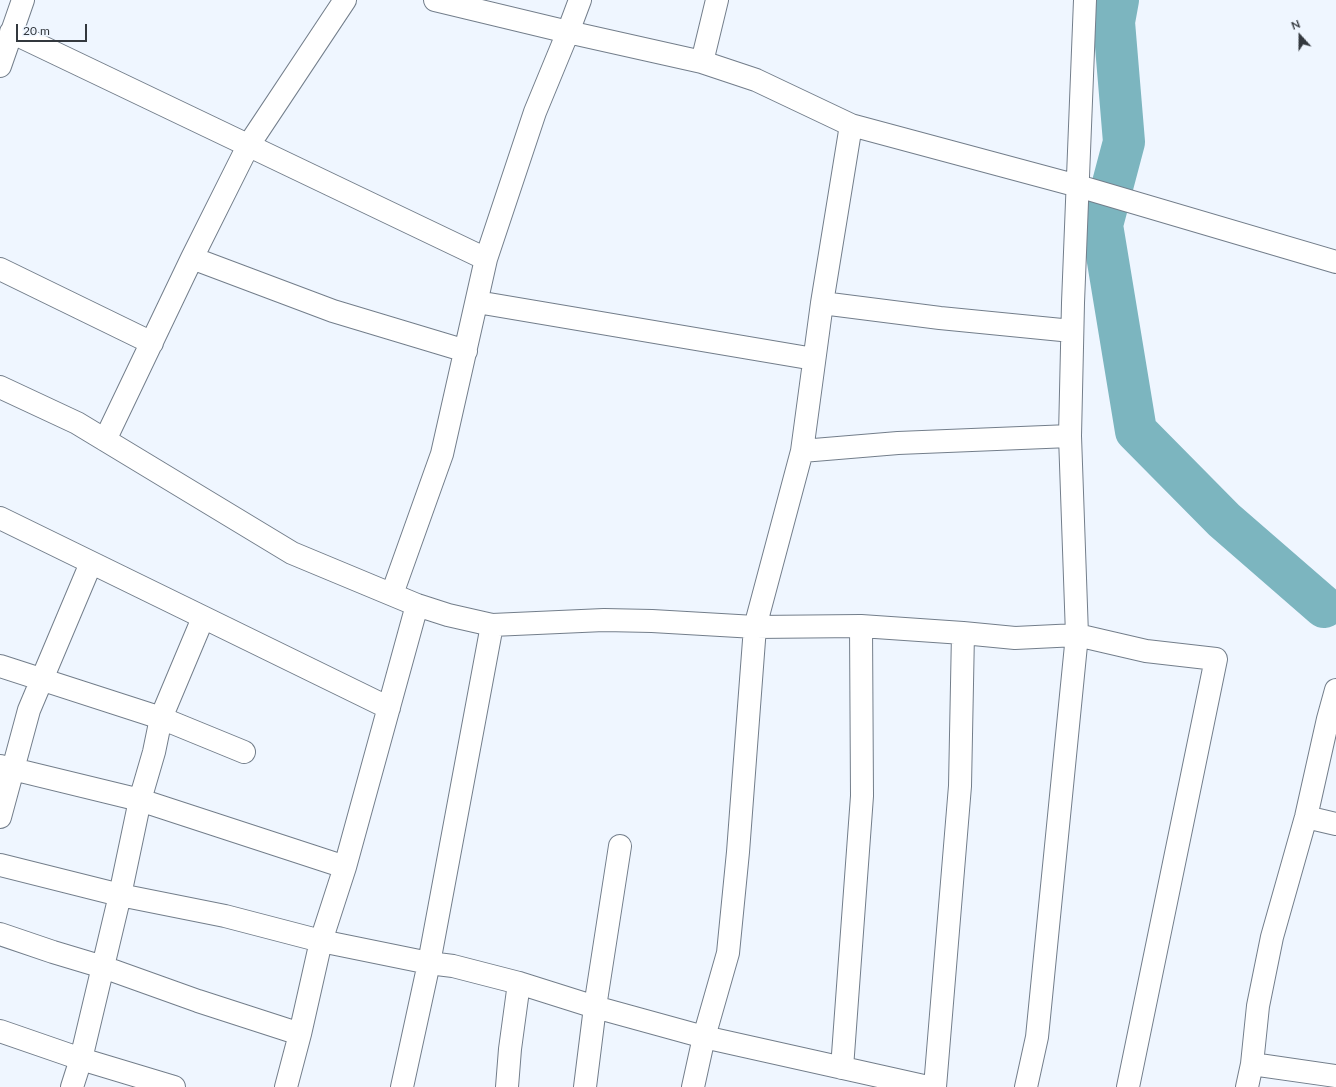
<!DOCTYPE html>
<html>
<head>
<meta charset="utf-8">
<style>
	body { margin:0 }
	#map { position:relative; width:1336px; height:1087px; overflow:hidden; background:#eff6ff; font-family:Lato,sans-serif }
	canvas { display:block }
	.north { position:absolute; left:1280px; top:16px; width:40px; height:40px; -webkit-text-stroke:3px #eff6ff; paint-order:stroke; rotate:339deg; font-size:11px; font-weight:700; line-height:16px; text-align:center; color:#33383e }
	.north::after { content:''; display:block; margin:auto; width:14px; height:18px; background:#33383e; clip-path:polygon(50% 0,100% 100%,50% 72%,0 100%) }
	.scale { position:absolute; left:16px; top:24px; width:71px; height:18px; box-sizing:border-box; border:2px solid #33383e; border-top:0; padding-left:5px; font-size:12px; line-height:14px; white-space:nowrap; color:#33383e; -webkit-text-stroke:3px #eff6ff; paint-order:stroke }
</style>
</head>
<body>
<div id="map">
<canvas width="1336" height="1087"></canvas>
<div class="north">N</div>
<div class="scale">20 m</div>
</div>
<script>
const context = document.querySelector('canvas').getContext('2d');
context.lineJoin = 'round';
function stroke(path, color, width, dash) { context.strokeStyle = color; context.lineWidth = width; context.lineCap = dash ? 'butt' : 'round'; context.setLineDash(dash || []); context.stroke(path); }
const river = new Path2D(`
	M1118,0L1114,22L1124,142L1102,225L1136,431L1224,520L1324,607`);
const street = new Path2D(`
	M435,0L568,32L702,62L756,80L851,125L1078,186L1336,262
	M11,32L486,259
	M702,62L717,0
	M0,66L23,0
	M192,258L333,311L466,351
	M0,269L152,343
	M477,302L814,359
	M822,303L940,318L1072,331
	M0,387L77,423L292,553L417,605L448,615L492,625L604,620L652,621L755,627L861,626L963,633L1015,638L1077,635L1146,651L1216,659L1128,1087
	M105,440L192,258L248,146L345,0
	M802,451L898,443L1070,436
	M0,518L389,708
	M392,594L442,454L486,259L535,112L568,32L580,0
	M0,666L161,718L244,752
	M0,766L140,800L345,867
	M0,817L29,710L91,563
	M1306,817L1336,824
	M0,865L120,895L225,916L321,941L429,963L453,966L519,983L595,1007L704,1037L928,1087
	M0,934L53,952L103,967L198,1001L300,1034
	M0,1031L81,1059L174,1087
	M1252,1064L1336,1076
	M842,1068L862,796L861,626
	M72,1087L81,1059L120,895L140,800L154,752L161,718L203,618
	M286,1087L300,1034L321,941L345,867L417,605
	M402,1087L429,963L492,625
	M507,1087L510,1049L519,983
	M585,1087L595,1007L620,846
	M693,1087L704,1037L728,953L738,852L755,627L802,451L822,303L851,125
	M935,1087L960,786L963,633
	M1026,1087L1037,1037L1077,635L1070,436L1073,303L1085,0
	M1247,1087L1252,1064L1258,1006L1272,937L1306,817L1328,719L1336,690`);
stroke(river, '#7cb5bf', 42);
stroke(street, '#737e8b', 24);
stroke(street, '#fff', 22);
</script>
</body>
</html>
